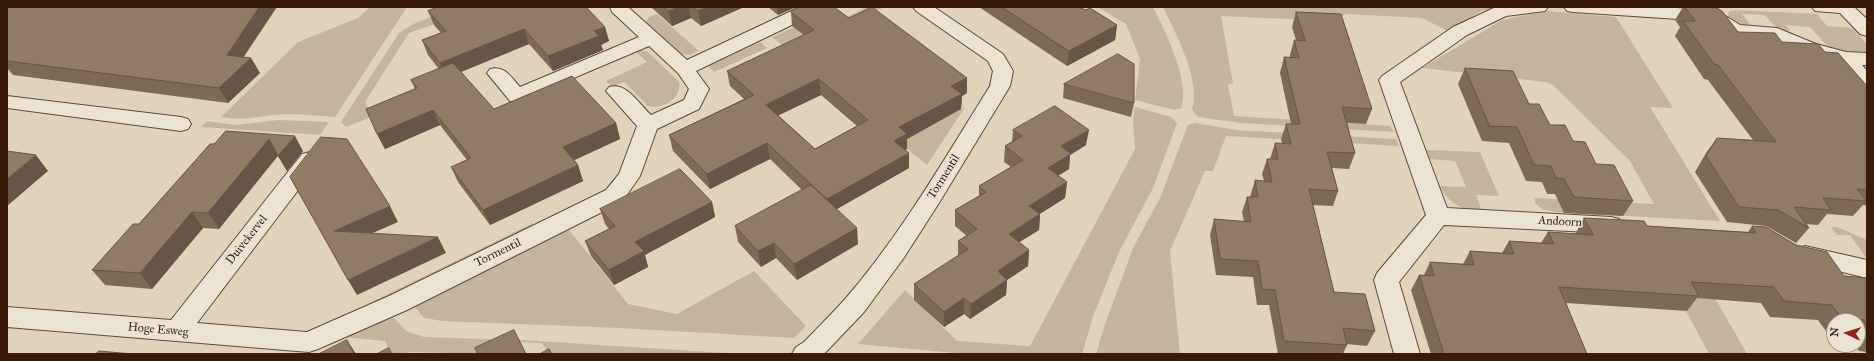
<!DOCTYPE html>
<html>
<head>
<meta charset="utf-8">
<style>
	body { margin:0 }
	#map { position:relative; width:1874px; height:361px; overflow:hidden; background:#dfd4b9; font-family:"IM FELL Great Primer",serif }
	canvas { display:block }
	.frame { position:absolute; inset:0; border:8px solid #3a1b0a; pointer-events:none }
	.north { position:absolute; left:1826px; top:313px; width:40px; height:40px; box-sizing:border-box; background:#eae3d2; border:1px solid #a49382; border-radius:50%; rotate:274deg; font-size:11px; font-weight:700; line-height:16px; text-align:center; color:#3a1b0a }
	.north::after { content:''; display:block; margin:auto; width:14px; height:18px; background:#8f2418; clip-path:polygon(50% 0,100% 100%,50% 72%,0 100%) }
</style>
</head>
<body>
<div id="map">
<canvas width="1874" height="361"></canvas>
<div class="frame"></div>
<div class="north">N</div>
</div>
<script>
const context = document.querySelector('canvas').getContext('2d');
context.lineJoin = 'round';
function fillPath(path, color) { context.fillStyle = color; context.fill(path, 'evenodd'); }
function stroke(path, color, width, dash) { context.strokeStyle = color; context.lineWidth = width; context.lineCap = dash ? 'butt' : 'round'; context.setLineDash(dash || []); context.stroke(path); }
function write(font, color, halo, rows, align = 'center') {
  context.font = font + ' "IM FELL Great Primer",serif'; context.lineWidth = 3; context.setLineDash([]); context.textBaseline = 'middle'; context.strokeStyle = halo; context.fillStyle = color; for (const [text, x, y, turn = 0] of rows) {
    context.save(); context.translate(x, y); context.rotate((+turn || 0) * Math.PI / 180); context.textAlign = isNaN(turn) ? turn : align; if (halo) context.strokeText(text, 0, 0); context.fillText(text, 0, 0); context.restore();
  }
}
const green = new Path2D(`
	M370,7H407L335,117C319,116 302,114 286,114C264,115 242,122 221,117L298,42L358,18Z
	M456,7L452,18L409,33L365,102L374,116L346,127L341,122L399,33L413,24Z
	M860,7H884L790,51L772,37L797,26L808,35L863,9Z
	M1097,7H1153C1165,31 1191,82 1181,108L1174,110L1135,100L1140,59L1126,24Z
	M1163,7H1500L1481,11L1448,31L1422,18L1346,14L1335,21L1221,16L1233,84H1228L1234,116L1390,126L1394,132L1241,123L1198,117L1192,110C1201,80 1176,34 1163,7Z
	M1735,10L1817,14L1827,26L1852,28L1867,44V54C1834,54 1831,51 1810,27L1786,25L1790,31L1778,30L1765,15L1742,14L1752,27C1743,26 1734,24 1728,17L1729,11Z
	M1547,11L1616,17L1673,108L1650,107L1720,221L1555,212L1542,209L1535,203V198L1654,204L1630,161L1553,85L1546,82L1422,68L1502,20Z
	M657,14L699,51L689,55L680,54L646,22L649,17Z
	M760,42L767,48L714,72L708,66Z
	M641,50L648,52L679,82C683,98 660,112 647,105L624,82L612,87L606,81L647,62L635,51Z
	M965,107L927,165L900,143Z
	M1135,107L1171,117L1177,123L1153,188L1119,252L1094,314L1082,354H966L858,344L905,290L957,341L1030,346L1135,149L1133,120Z
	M278,120L329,122L320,135L201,127L207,121L235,125Z
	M1195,123L1236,130L1396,139L1399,146L1226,136L1213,171H1205L1170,251L1180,354H1096L1104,327L1133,248L1160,198L1188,125Z
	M1426,150L1480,152L1499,196L1476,195L1482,211C1463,210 1448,204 1440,186L1466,187L1455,161L1429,159Z
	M533,223L531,229L350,319L339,318Z
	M566,226L628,304L677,314L754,271L806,326L794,338L619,328L442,321L424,318L413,305Z
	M1831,227H1837L1867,240V259L1850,235H1837Z
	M1650,243L1716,300L1747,354H1709Z
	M392,316L406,331L424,337L521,340L742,354H549L542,343L519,342L494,354L409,352L404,354H392L385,341L344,337Z`);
const minor = new Path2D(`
	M610,7H628L687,60L800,7H824L821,11L696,71L709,89L699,109L657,129L640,176L622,202L407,310L318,349L309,352L7,327V307L171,320L302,154L310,152L318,154L321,159L318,164L197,323L307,332L389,296L606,190L619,174L637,126L606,91L609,87C627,82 639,104 651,115L684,100L689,89L678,73L649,46L517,102L510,101L487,73L490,69C505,65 511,77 520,87L639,37L612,12Z
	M913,7H934L1003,54L1013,71L1010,86L939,203L903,259L864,312L824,354H792L796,347L804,342C818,327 833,313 846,298C902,233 945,158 990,86L993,71L988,61L916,11Z
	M1496,7H1548L1545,11L1506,16L1467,35L1400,82L1447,208L1611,217L1619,219L1622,225L1619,231L1611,233L1444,225L1399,282L1420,354H1394L1374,280L1377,273L1426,215L1379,80L1382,76L1453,27Z
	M1564,7H1658L1712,10L1719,12L1740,25L1777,28L1816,44L1846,52L1867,53V65H1862L1867,71V89L1860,87L1838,62L1802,52L1773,39L1728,34L1708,21L1573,12L1567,11Z
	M1812,7H1854L1867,19V36L1860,34L1840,13L1815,11Z
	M7,96L181,117L188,119L191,124L188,129L181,131L7,108Z
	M1805,246L1867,260V278L1797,261L1793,255L1797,249Z`);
const wall = new Path2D(`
	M7,7L244,57L251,58L260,73L228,103L13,75L7,68Z
	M651,7H744L701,26L691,18L672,26Z
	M768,7H796L778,15Z
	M979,7H1078L1117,25L1115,40L1067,66Z
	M1683,7H1703L1738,32L1825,52L1867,86V206L1863,205L1853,216L1827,214L1818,225L1806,224L1809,228L1796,243L1766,226L1727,222L1695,172L1706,153L1717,138L1753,140L1708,80L1704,79L1675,36L1680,27L1675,20Z
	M428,11L605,27L609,41L601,45L603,50L553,71L529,44L461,72L494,109L616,123L620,139L574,160L578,165L583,181L490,225L458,182L451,167L467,160L440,125L385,149L377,134L415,89L411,80L439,69L428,55L422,40L441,33L434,25Z
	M791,12L849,18L967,78V93L962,96L961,109L907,139V149L905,150L909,168L837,209L858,244L797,280L776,258L761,267L738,242L735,226L802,190L770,159L710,189L673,151L669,135L744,99L730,86L727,71L804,35L792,26ZM821,95L857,126L815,149L778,115Z
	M1296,12L1372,109L1366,124L1347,123L1355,153L1349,169L1332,168L1338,191L1333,206L1313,205L1334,292L1375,331L1367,346L1346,344L1347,345L1343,354H1278L1269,305H1257L1253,277L1216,275L1210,235L1214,219L1244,222L1242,212L1247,197H1250L1255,180L1264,181L1262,174L1267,159H1270L1275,143L1282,144L1281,139L1286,124H1291L1280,73L1284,57L1290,58V55L1294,40H1296L1292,27Z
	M1465,68L1529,104L1550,125L1573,141L1633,201L1623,216L1564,213L1555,194H1547L1542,182L1526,181L1509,143L1482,141L1458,84Z
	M1064,84L1134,103L1131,117L1063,98Z
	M1013,130L1086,145L1070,155L1069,169L1058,176L1067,182L1065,198L1040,214L1039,230L1019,242L1029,250L1028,266L1007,280L1006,295L970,319L964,314L944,327L914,300V284L958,256V241L967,236L955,226V210L979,196V186L1011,167L1004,162L1005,146L1012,142Z
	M210,144L303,151L287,171L278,156L219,229L203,228L152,289L105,285L92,270L139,224Z
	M712,202L715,217L645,255L648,267L614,285L591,256L585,241L609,229L605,224L600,209Z
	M1584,218L1647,226L1748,232L1752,226L1844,276L1867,278V352L1859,351L1855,345H1858V321H1834V335L1828,334L1818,320L1770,317L1761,303L1697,298L1687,311L1566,303L1587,354H1431L1411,290L1419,275H1424L1430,262L1463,264L1470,251L1502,253L1509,241L1541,243L1548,232L1575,234Z`);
const shadedWall = new Path2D(`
	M259,7H277L235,70L227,55Z
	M679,7H689L691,18L672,26L668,11Z
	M708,7H744L701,26L698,11Z
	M777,7H796L778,15Z
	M1117,25L1115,40L1067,66L1069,51Z
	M605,27L609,41L601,45L603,50L553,71L548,56L594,31Z
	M524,29L529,44L446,78L440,63Z
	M251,58L260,73L228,103L219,88Z
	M967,78V93L962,96L961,109L907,139V149L894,156V141L899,127L951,86Z
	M819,79L821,95L769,120L766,105Z
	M433,110L440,125L385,149L377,134Z
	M616,123L620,139L568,163L563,147Z
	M1089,130L1086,145L1070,155L1069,169L1046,183L1048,168L1061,146Z
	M295,136L303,151L287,171L278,156Z
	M269,139L278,155L219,229L208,213Z
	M767,143L770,159L710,189L707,174Z
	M909,153V168L828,214L827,199Z
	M36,155L48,171L7,206V179Z
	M578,165L583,181L490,225L483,210Z
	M1067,182L1065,198L1028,221L1029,206Z
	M712,202L715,217L645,255L648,267L614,285L609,270L635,242Z
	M390,206L398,222L343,246L334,231Z
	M192,212L203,228L152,289L140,273Z
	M1040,214L1039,230L1008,249L1009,234Z
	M857,228L858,244L797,280L794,264Z
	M438,237L446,253L357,295L348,280Z
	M774,243L776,258L761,267L758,251Z
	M1029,250L1028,266L1007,280L1006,295L970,319L971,304L998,271Z
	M964,298V314L944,327V312Z
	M347,340L356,354H354Z`);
const building = new Path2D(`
	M7,7H259L227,55L251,58L219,88L7,61V56L8,55H7Z
	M438,7H586L605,27L594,31L599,36L548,56L524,29L440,63L422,40L446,31L428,11Z
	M664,7H679L668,11Z
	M693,7H708L698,11Z
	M800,7H834L849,18L872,7L967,78L951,86L962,94L899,127L907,134L894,141L909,153L827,199L767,143L707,174L669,135L754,95L727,71L814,30L791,12ZM819,79L868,120L815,149L766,105Z
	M1002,7H1078L1086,10L1090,8L1117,25L1069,51Z
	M1685,7H1703L1717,8L1722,11L1738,32L1775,33L1782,42L1818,44L1825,52L1838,53L1867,86V190L1857,189L1867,201L1823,198L1831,210L1794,207L1809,228L1778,210L1739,207L1706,156L1717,138L1776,142L1718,65L1714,64L1683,21H1695Z
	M1296,12L1341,14L1372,109L1342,107L1355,153L1327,152L1338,191L1309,189L1334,292L1365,294L1375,331L1343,328L1347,345L1284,341L1275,290L1262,289L1258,261L1220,259L1214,219L1251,222L1247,197H1258L1255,180L1272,182L1267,159H1278L1275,143L1291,144L1286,124H1300L1284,57L1299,58L1294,40L1305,41Z
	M1118,54L1134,64V103L1064,84Z
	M453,63L494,109L572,76L616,123L563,147L578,165L483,210L451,167L471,158L433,110L377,134L366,109L417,88L411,80Z
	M1465,68L1513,71L1529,104H1539L1550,125H1565L1573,141L1585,142L1596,164L1614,165L1633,201L1574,197L1564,179L1556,178L1551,166L1534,165L1517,127L1490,126Z
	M1055,106L1089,130L1061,146L1071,154L1048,168L1067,182L1029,206L1040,214L1009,234L1029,250L998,271L1007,280L971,304L964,298L944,312L914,284L968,249L958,241L977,229L955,210L986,192L979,186L1023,160L1005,146L1022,136L1013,130Z
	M226,131L295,136L278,156L269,139L208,213L192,212L140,273L92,270L133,224H139L210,144H214Z
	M321,137L347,139L390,206L334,231L438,237L348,280L290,177Z
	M7,151L36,155L7,179Z
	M680,169L712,202L635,242L644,251L609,270L585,241L615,226L600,209Z
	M811,185L857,228L794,264L774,243L758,251L735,226Z
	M1584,218L1644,221L1647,226L1756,233L1752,226L1766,227L1796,245L1827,252L1844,276L1867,278V325L1864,320L1842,319L1832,305L1784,301L1774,287L1691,282L1699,296L1559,287L1587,354H1444L1419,275L1434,276L1430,262L1474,265L1470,251L1514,254L1509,241L1554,244L1548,232L1593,235Z
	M514,330L526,354H478L475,348Z
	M347,340L354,354H319Z
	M389,348L392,354H377Z
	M549,349L552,354H540Z
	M99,351L132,354H96Z`);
const streetNames = [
	["Tormentil",944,177,-58],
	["Andoorn",1560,222,3],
	["Duivekervel",247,240,-52],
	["Tormentil",498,253,-26],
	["Hoge Esweg",158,330,5]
];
fillPath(green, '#c3b59b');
stroke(minor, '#634936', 2);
fillPath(minor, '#eae3d2');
fillPath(wall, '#7c6a57');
fillPath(shadedWall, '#655647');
fillPath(building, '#907b65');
stroke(building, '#655647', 1);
write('12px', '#3a1b0a', '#eae3d2', streetNames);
</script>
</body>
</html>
